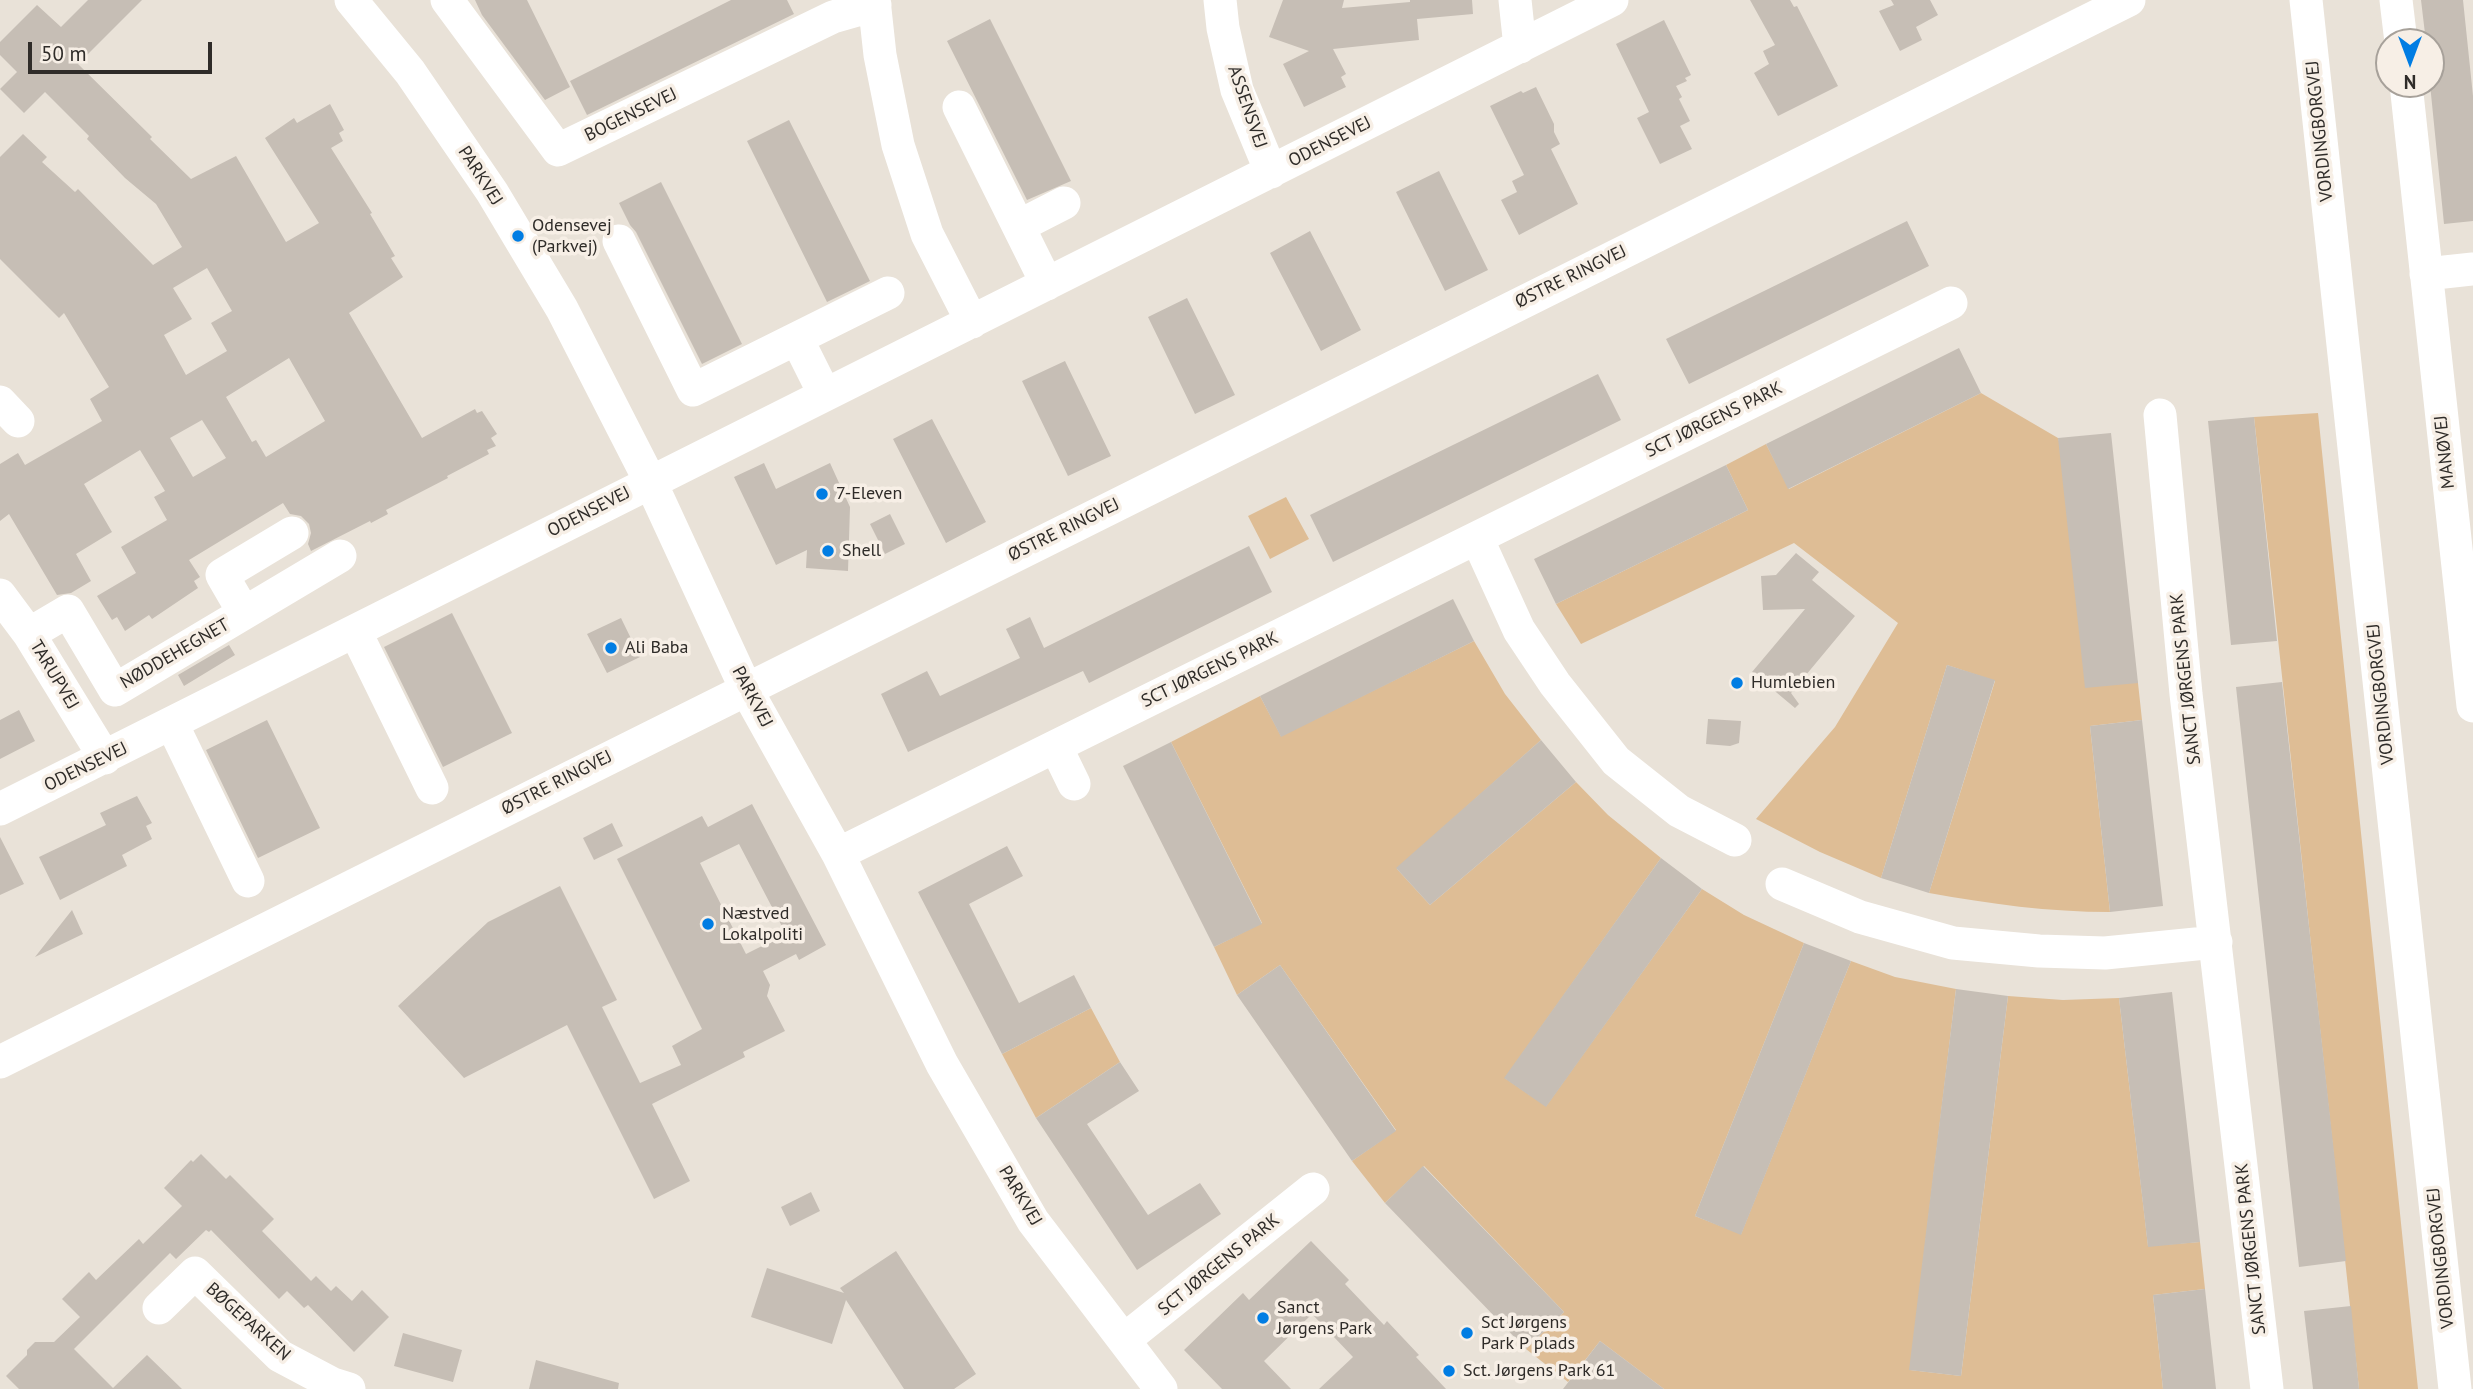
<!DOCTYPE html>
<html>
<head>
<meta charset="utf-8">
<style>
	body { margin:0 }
	#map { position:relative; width:2473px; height:1389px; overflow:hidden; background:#e9e2d8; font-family:"PT Sans",sans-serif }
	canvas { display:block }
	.north { position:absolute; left:2375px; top:28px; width:70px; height:70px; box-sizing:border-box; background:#f7efe6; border:2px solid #a7a19a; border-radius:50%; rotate:180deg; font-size:19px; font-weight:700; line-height:28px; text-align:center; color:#2f2c29 }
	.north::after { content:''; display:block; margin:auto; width:24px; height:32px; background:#017de3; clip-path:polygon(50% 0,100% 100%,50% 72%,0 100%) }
	.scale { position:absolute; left:28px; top:42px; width:184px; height:32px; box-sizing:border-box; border:4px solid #2f2c29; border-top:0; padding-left:9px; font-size:21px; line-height:24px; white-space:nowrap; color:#2f2c29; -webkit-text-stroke:5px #f7efe6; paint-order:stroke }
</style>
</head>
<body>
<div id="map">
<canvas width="2473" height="1389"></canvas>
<div class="north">N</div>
<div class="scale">50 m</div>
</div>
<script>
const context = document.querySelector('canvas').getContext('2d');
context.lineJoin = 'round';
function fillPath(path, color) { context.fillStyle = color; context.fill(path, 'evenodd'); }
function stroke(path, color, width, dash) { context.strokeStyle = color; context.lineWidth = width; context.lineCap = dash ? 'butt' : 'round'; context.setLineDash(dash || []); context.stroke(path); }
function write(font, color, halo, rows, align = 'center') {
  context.font = font + ' "PT Sans",sans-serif'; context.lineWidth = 7; context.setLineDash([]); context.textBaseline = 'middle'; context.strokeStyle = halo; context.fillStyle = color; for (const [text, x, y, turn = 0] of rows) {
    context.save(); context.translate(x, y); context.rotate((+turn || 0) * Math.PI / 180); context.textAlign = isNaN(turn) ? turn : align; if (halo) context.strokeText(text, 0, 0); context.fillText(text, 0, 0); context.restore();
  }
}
const green = new Path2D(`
	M1981,393L2058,438L2138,683L2142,720L2090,726L2110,912C2049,912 1990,904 1929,893L1995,681L1947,665L1881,878L1820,852L1756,819L1835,727L1898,623L1794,543L1581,644L1556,604L1748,510L1726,465L1766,444L1789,489Z
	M2318,413L2418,1389H2359L2254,417Z
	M1286,497L1309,539L1270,559L1248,516Z
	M1474,641L1505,694L1541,740L1397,869L1430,905L1576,782L1608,815L1661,858L1505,1078L1546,1106L1702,889L1744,915L1804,943L1695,1216L1741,1234L1851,961L1895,977L1956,989L1910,1370L1961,1376L2008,996L2063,1000L2119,998L2148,1246L2200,1242L2205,1289L2153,1295L2163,1389H1664L1600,1341L1568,1382L1526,1349L1564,1312L1424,1166L1385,1203L1352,1161L1396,1130L1280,965L1237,995L1214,947L1262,923L1171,742L1260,696L1281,736Z
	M1091,1008L1120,1062L1036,1118L1002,1054Z`);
const building = new Path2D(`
	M88,0H142L78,64L152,137L150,139L191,179L236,156L286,242L319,223L265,138L294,118L297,123L330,104L344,130L339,133L343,141L331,148L372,213L370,214L395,256L391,258L403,277L349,313L422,438L475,409L477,413L482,411L497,434L491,438L496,446L487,450L489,454L447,476L448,478L386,510L388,514L371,523L370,521L311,551L308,544L311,533L309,524L301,516L290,514L283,503L189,560L200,577L194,581L198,588L152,619L149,615L125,631L117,617L112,620L97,596L136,573L121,547L167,520L154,497L165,491L140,450L84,484L112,532L76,554L91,581L71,593L57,595L9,514L0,521V464L18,453L25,465L102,421L90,399L109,387L64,313L59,318L0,259V157L23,134L47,157L42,162L75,192L78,189L153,265L182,247L156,204L125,178L87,139L89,136L45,92L24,113L0,89L17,72L0,55V42L37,5L61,27ZM207,268L232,311L211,323L227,351L186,375L164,335L192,319L173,288ZM289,358L325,421L266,457L256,440L252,442L226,397ZM202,420L226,458L193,477L170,438Z
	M475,0H527L570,87L545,100L482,15Z
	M731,0H787L794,14L587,115L570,81Z
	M1283,0H1344L1342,8L1410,2V0H1472L1473,14L1417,19L1419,40L1333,49L1346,74L1341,77L1346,87L1304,107L1283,64L1309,51L1269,37Z
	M1750,0H1790L1794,7L1797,6L1838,86L1778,116L1754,73L1769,64L1763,51L1775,45Z
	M1891,0H1930L1938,15L1916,27L1922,40L1900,51L1879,11L1894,5Z
	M2421,0H2463L2473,96V221L2444,224L2430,84L2431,42H2426Z
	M990,19L1071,181L1027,200L947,41Z
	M1664,20L1691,75L1685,78L1687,81L1676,86L1682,97L1679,99L1690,121L1680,126L1692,149L1660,164L1637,118L1649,112L1616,44Z
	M1536,87L1554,124V132L1560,144L1551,149L1578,204L1519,235L1501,200L1517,192L1512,181L1524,175L1490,106L1521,91L1523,93Z
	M789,120L870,281L827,302L747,141Z
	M1439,171L1488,270L1445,291L1396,192Z
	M661,182L742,344L702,364L636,232L630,225L619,203Z
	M1907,221L1929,266L1689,384L1666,339Z
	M1310,231L1361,330L1321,351L1270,253Z
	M1187,298L1235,395L1195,414L1148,317Z
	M1959,348L1981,393L1788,489L1766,444Z
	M1065,361L1111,456L1068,476L1022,381Z
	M1598,374L1621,420L1333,562L1310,515Z
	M2254,417L2277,641L2231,645L2208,421Z
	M932,419L986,522L946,543L893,439Z
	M2111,433L2138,683L2085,688L2058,438Z
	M764,463L776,489L830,463L850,507L848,571L806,568L807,550L776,565L734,477Z
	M1726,465L1748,510L1556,604L1534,559Z
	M890,514L905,544L885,554L870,524Z
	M1249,546L1272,592L1089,683L1083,671L908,752L881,694L927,671L940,696L1020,658L1006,629L1030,617L1044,648Z
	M1796,553L1819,572L1812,580L1855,616L1791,693L1799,704L1795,708L1752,672L1805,609L1763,610L1761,576L1776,575Z
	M1453,599L1474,641L1281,737L1260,696Z
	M452,613L512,733L443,767L384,647Z
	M621,618L640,657L607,673L587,634Z
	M229,645L235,655L184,686L178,675Z
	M1947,665L1995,680L1929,893L1881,878Z
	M2282,682L2346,1261L2299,1267L2236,687Z
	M19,710L35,741L0,759V720Z
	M1708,719L1741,721L1739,743L1730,746L1706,744Z
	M267,720L320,828L258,858L206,750Z
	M2142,720L2163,906L2110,912L2090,726Z
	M1541,740L1576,782L1430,905L1396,868Z
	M1171,742L1262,924L1214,947L1123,766Z
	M137,796L152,823L146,826L152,839L122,855L127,866L60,900L39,857L106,825L100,813Z
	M752,804L826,945L799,960L796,954L763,971L770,985L767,996L785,1031L743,1052L745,1057L652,1104L690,1181L654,1199L567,1025L464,1078L398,1006L488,922L560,886L617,1000L602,1007L640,1083L681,1065L672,1046L702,1029L617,859L702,816L708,827ZM739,844L786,934L746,954L700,863Z
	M612,823L623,846L594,860L583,838Z
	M0,837L24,884L0,895Z
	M1007,846L1023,876L969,904L1019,1003L1074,975L1091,1008L1002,1054L918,892Z
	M1661,858L1702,889L1546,1107L1504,1078Z
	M72,910L83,934L35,957Z
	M1804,943L1851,961L1741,1235L1695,1216Z
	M1280,965L1396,1131L1352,1161L1237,995Z
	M1956,989L2008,996L1961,1376L1909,1370Z
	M2172,992L2200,1242L2148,1247L2119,998Z
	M1120,1062L1139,1091L1087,1124L1148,1215L1200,1183L1221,1214L1137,1270L1036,1118Z
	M201,1154L226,1179L230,1175L274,1219L262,1231L311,1281L316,1276L331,1291L336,1286L352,1301L362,1290L389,1317L354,1352L308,1305L304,1308L287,1291L279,1299L211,1230L209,1232L206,1230L176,1259L170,1253L74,1349L113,1388L147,1355L182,1389H19L6,1376L27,1355V1350L35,1342H54L80,1317L62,1299L89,1272L96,1280L139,1239L143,1244L182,1206L164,1188L191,1160L193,1162Z
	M1423,1166L1564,1312L1526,1349L1385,1203Z
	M811,1192L820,1211L790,1226L781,1207Z
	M1311,1241L1349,1280L1345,1284L1384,1325L1387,1321L1419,1355L1416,1357L1446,1389H1319L1353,1357L1312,1314L1264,1361L1291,1389H1222L1184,1350L1243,1293L1249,1300Z
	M896,1251L976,1374L954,1389H904L846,1300L832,1344L751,1317L767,1268L844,1293L840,1288Z
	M2205,1289L2216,1389H2163L2153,1295Z
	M2351,1306L2359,1389H2313L2304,1311Z
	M403,1333L462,1350L453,1382L394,1366Z
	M1600,1341L1664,1389H1563Z
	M536,1360L619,1383L618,1389H529Z`);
const minor = new Path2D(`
	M351,0L410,72L492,192L562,309L650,481L746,689L838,854L942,1064L1033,1221L1161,1389
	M447,0L558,150L833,17L875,5
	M874,0L880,55L898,145L927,234L972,322
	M1220,0L1223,28L1237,90L1271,172
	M1515,0L1520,47
	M2306,0L2455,1389
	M2396,0L2401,42
	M2406,84L2473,706
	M959,107L1047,284
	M1019,226L1064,203
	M619,241L693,390L888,293
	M2426,274L2473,269
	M797,339L825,395
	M0,402L18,421
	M2160,415L2186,694L2267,1389
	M1477,538L1519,630L1555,684L1616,761L1679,811L1735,840
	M0,595L29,634L105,758
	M244,613L222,575L292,533
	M355,631L432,788
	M29,634L68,611L115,690L340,556
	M172,724L248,881
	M1056,747L1074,784
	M0,809L1612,0
	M838,854L1951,303
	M1782,884L1860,917L1953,943L2039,951L2105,953L2216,942
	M0,1062L2129,0
	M159,1308L195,1273L280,1356L333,1384L349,1389
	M1124,1340L1313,1189`);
const markers = [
	[518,236,7,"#017de3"],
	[822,494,7,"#017de3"],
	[828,551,7,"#017de3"],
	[611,648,7,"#017de3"],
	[1737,683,7,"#017de3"],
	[708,924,7,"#017de3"],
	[1263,1318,7,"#017de3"],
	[1467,1333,7,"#017de3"],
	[1449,1371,7,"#017de3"]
];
const streetNames = [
	["ASSENSVEJ",1247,107,71],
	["BOGENSEVEJ",631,115,-26],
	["VORDINGBORGVEJ",2320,131,-96],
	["ODENSEVEJ",1330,142,-27],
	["PARKVEJ",480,176,57],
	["ØSTRE RINGVEJ",1571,277,-26],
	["SCT JØRGENS PARK",1714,420,-26],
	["MANØVEJ",2445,452,-96],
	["ODENSEVEJ",589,512,-27],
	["ØSTRE RINGVEJ",1064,530,-26],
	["NØDDEHEGNET",175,654,-30],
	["SCT JØRGENS PARK",1210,670,-26],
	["TARUPVEJ",54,675,59],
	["SANCT JØRGENS PARK",2186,679,-96],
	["VORDINGBORGVEJ",2381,694,-96],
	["PARKVEJ",752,697,62],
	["ODENSEVEJ",86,767,-26],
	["ØSTRE RINGVEJ",557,783,-27],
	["PARKVEJ",1020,1196,59],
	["SANCT JØRGENS PARK",2251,1249,-96],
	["VORDINGBORGVEJ",2441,1258,-96],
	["SCT JØRGENS PARK",1219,1265,-39],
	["BØGEPARKEN",248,1322,42]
];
const poiNames = [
	["Odensevej",532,226],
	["(Parkvej)",532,247],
	["7-Eleven",836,494],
	["Shell",842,551],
	["Ali Baba",625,648],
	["Humlebien",1751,683],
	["Næstved",722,914],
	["Lokalpoliti",722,935],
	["Sanct",1277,1308],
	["Jørgens Park",1277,1329],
	["Sct Jørgens",1481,1323],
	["Park P plads",1481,1344],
	["Sct. Jørgens Park 61",1463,1371]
];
fillPath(green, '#debd95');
fillPath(building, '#c6beb5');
stroke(minor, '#fff', 33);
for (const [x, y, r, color] of markers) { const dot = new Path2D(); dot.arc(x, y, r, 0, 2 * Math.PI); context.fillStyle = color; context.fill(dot); stroke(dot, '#f7efe6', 2.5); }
write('18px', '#2f2c29', '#f7efe6', streetNames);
write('18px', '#2f2c29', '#f7efe6', poiNames, 'left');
</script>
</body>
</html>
